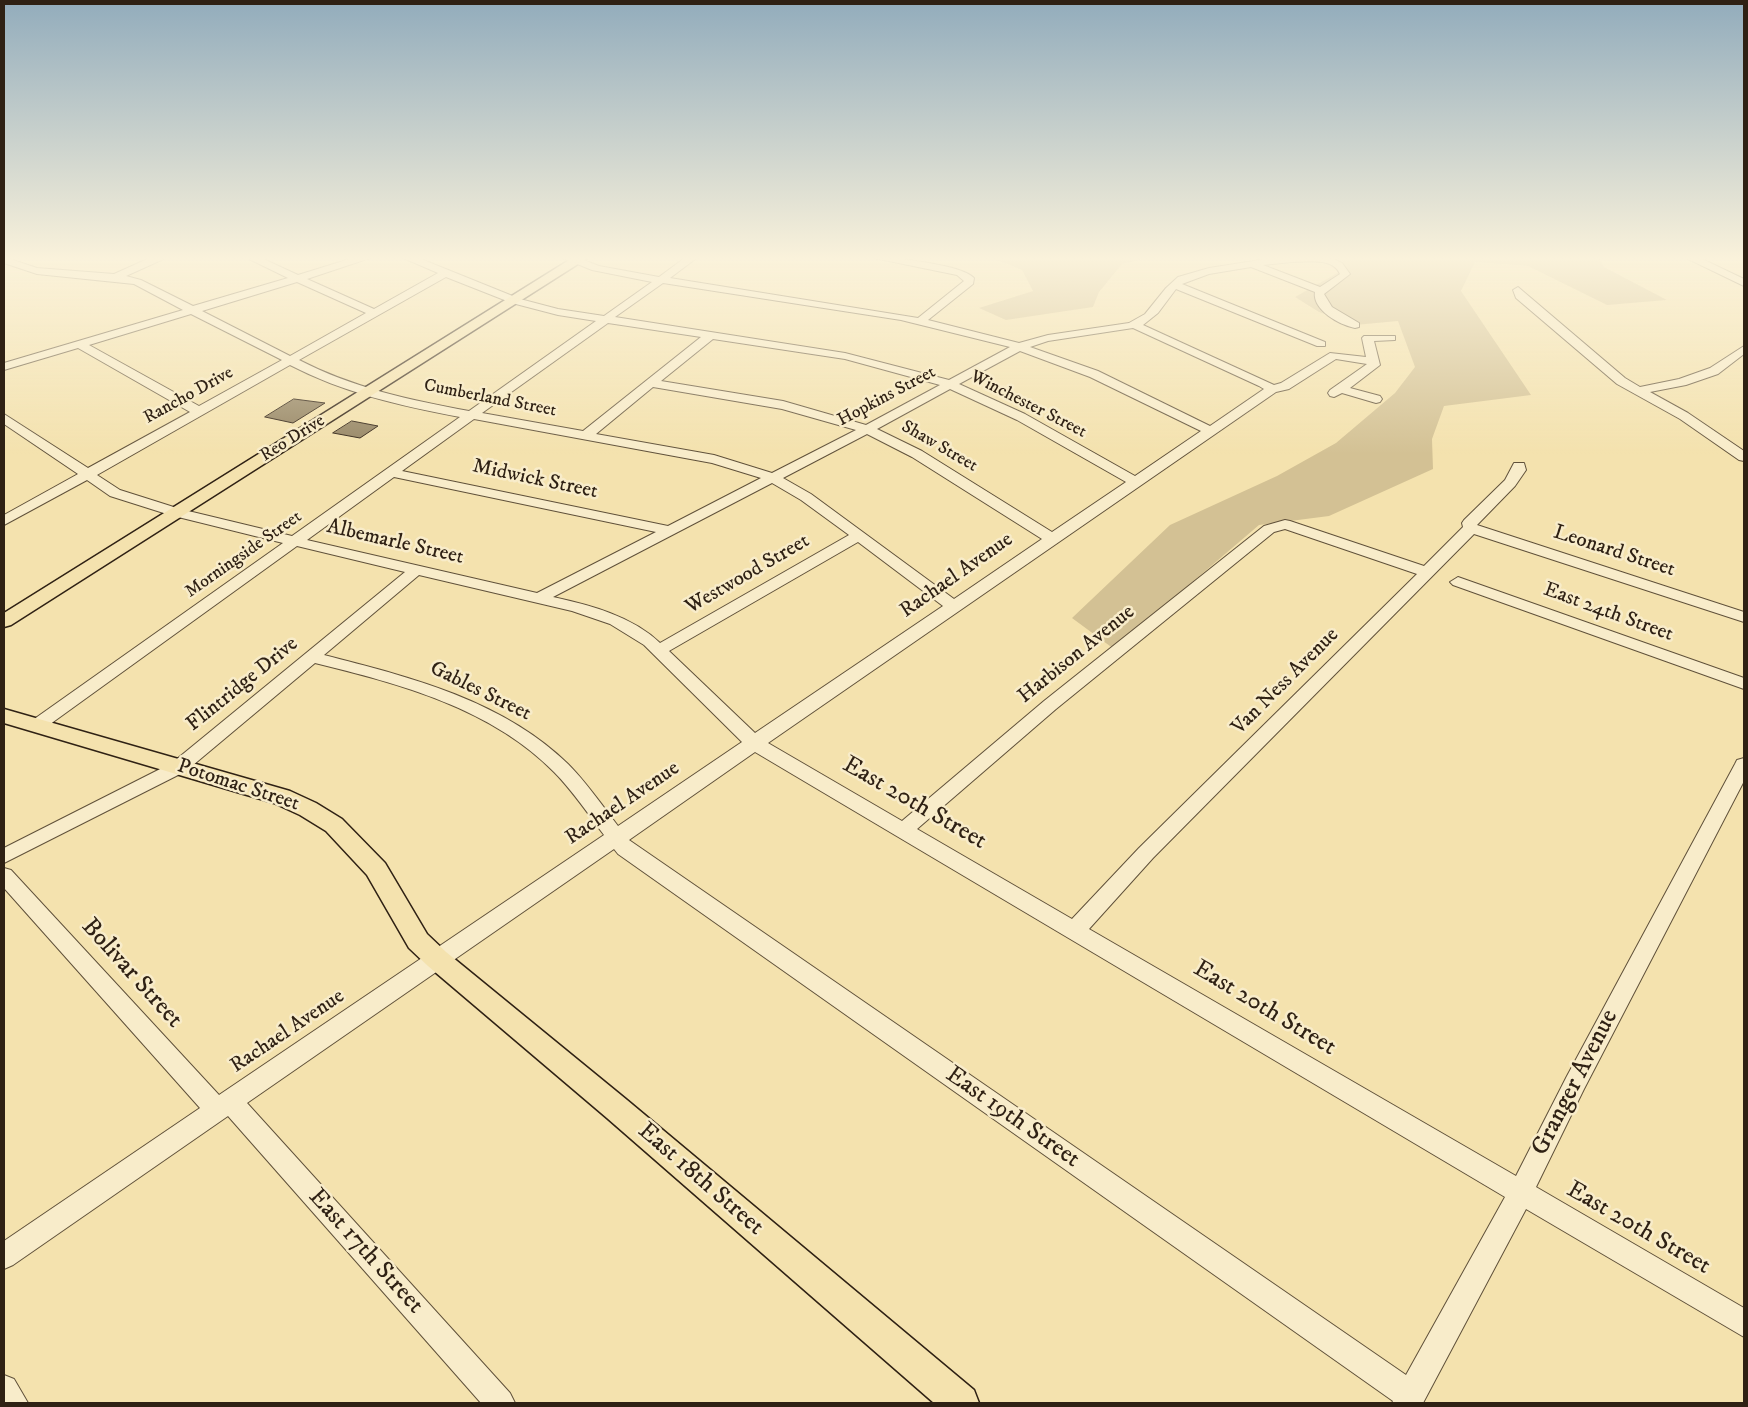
<!DOCTYPE html>
<html>
<head>
<meta charset="utf-8">
<style>
	body { margin:0 }
	#map { position:relative; width:1748px; height:1407px; overflow:hidden; background:#f4e2ae; font-family:"IM FELL DW Pica",serif }
	canvas { display:block }
	.frame { position:absolute; inset:0; border:5px solid #2f2114; pointer-events:none }
</style>
</head>
<body>
<div id="map">
<canvas width="1748" height="1407"></canvas>
<div class="frame"></div>
</div>
<script>
const context = document.querySelector('canvas').getContext('2d');
context.lineJoin = 'round';
function fillPath(path, color) { context.fillStyle = color; context.fill(path, 'evenodd'); }
function stroke(path, color, width, dash) { context.strokeStyle = color; context.lineWidth = width; context.lineCap = dash ? 'butt' : 'round'; context.setLineDash(dash || []); context.stroke(path); }
function write(font, color, halo, rows, align = 'center') {
  context.font = font + ' "IM FELL DW Pica",serif'; context.lineWidth = 5; context.setLineDash([]); context.textBaseline = 'middle'; context.strokeStyle = halo; context.fillStyle = color; for (const [text, x, y, turn = 0] of rows) {
    context.save(); context.translate(x, y); context.rotate((+turn || 0) * Math.PI / 180); context.textAlign = isNaN(turn) ? turn : align; if (halo) context.strokeText(text, 0, 0); context.fillText(text, 0, 0); context.restore();
  }
}
const green = new Path2D(`
	M990,257H1150L1122,264L1099,292L1093,307L1006,320L979,308L1033,291L1022,270Z
	M1338,257H1598L1604,267L1667,300L1607,305L1528,266L1475,262L1461,291L1531,395L1444,406L1432,439L1433,469L1329,516L1259,525L1114,649L1072,618L1170,525L1277,476L1336,443L1395,393L1415,367L1398,321L1355,325L1319,312L1295,297L1339,272L1343,259Z`);
const building = new Path2D(`
	M294,399L325,403L293,423L265,417Z
	M352,421L378,426L360,438L333,433Z`);
const minor = new Path2D(`
	M4,257L37,268L114,274L152,257H168L126,276L141,280L193,306L288,278L245,257H259L298,275L356,257H373L307,279L374,309L438,273L401,257H416L520,299L558,309L604,316L652,282L592,270L560,257H576L599,266L659,277L686,257H698L670,278L918,318L964,281L957,275L869,257C890,257 961,264 974,278L973,284L928,320L1019,343L1048,335L1129,323L1145,314L1166,288L1178,277L1209,268L1279,257H1329L1342,263L1350,274L1324,294L1332,307L1359,323V327L1355,328C1340,325 1312,310 1315,292L1251,267L1209,274L1182,284L1325,342V346H1317L1176,289L1158,313L1143,325L1274,385L1281,383L1330,353L1366,357L1362,338L1364,336H1395V340L1374,341L1380,365L1350,388L1380,396L1382,399L1380,402L1376,403L1342,393L1334,397L1330,396L1328,393L1330,390L1367,364L1336,359L1289,389L1276,392L768,743L902,821L1044,701L1264,526L1285,520L1290,521L1424,566L1463,527L1462,523L1464,520L1505,480L1514,463H1524L1526,470L1515,486L1477,525L1744,612V622L1474,534L1153,858L1089,929L1516,1176L1567,1076L1735,764L1737,760L1744,758V781L1584,1089L1536,1187L1744,1308V1337L1526,1209L1423,1403H1392L1393,1401L618,854L614,849L247,1103L510,1393L515,1403H481L228,1116L13,1265L4,1269V1241L200,1108L4,888V868L11,870L219,1095L604,835C588,814 573,791 554,772C491,708 400,684 315,663L186,771L4,863V848L172,763L405,572L297,546L42,730H30L27,726L30,722L283,543L170,515L110,496L87,480L4,525V515L78,474L4,424V414L88,468L190,412L78,348L4,370V363L183,310L134,284L37,274L4,263ZM1292,262C1306,262 1333,257 1340,274L1320,287L1263,265ZM446,277L512,303L558,315L596,321L469,411C410,400 353,388 299,360ZM297,282L366,313L290,356L202,311ZM663,283L901,320L1010,347L949,380L845,353L615,317ZM191,314L282,360L199,406L89,345ZM608,323L701,337L583,431L482,413ZM1133,328L1259,386L1264,389L1210,426L1098,371L1030,347L1048,341ZM713,339L845,359L940,385L866,425L783,401L661,381ZM1020,351L1090,377L1201,431L1135,476L1025,414L959,384ZM290,365C344,393 401,406 460,417L292,536L180,509L120,490L97,475ZM653,387L782,409L856,430L772,473L714,455L596,434ZM950,389L1017,420L1126,482L1052,532L922,451L877,429ZM474,419L712,463L761,478L668,526L402,471ZM867,434L912,457L1042,539L954,599L811,494L783,478ZM394,477L656,532L537,593L307,540ZM772,483L801,500L849,535L660,643C632,616 590,605 553,597ZM1285,529L1417,574L1139,848L1072,919L917,829L1056,709L1274,532ZM858,542L943,606L755,733L669,651ZM419,575L572,611L610,624L644,645L742,742L618,826C602,805 586,782 568,764C502,700 410,677 324,655ZM755,752L1505,1197L1406,1375L629,840Z
	M1684,257H1698L1744,279V286Z
	M1518,287L1625,378L1640,387L1679,379L1710,368L1744,346V354L1718,374L1686,385L1650,392L1688,413L1744,451V461L1739,460L1680,419L1617,384L1516,298L1513,290Z
	M1458,577L1744,678V689L1453,585L1450,582Z
	M4,1375L14,1379L28,1403H4Z`);
const major = new Path2D(`
	M574,257H589L11,625L4,627V613Z
	M4,709L290,791L316,803L342,819L385,863L427,934L446,952L627,1100L974,1390L979,1403H934L607,1118L428,966L409,948L367,875L326,831L300,815L274,803L4,723Z`);
const farStreetnames = [
	["Rancho Drive",189,396,-29],
	["Hopkins Street",887,397,-28],
	["Cumberland Street",490,399,11],
	["Winchester Street",1028,405,27],
	["Reo Drive",293,439,-32],
	["Shaw Street",939,447,30],
	["Morningside Street",244,555,-35]
];
const streetNames = [
	["Midwick Street",535,480,12],
	["Albemarle Street",395,543,13],
	["Leonard Street",1614,552,18],
	["Westwood Street",748,575,-30],
	["Rachael Avenue",957,576,-35],
	["East 24th Street",1608,613,20],
	["Harbison Avenue",1077,655,-39],
	["Van Ness Avenue",1286,682,-45],
	["Flintridge Drive",243,685,-39],
	["Gables Street",480,692,26],
	["Potomac Street",238,786,18],
	["Rachael Avenue",623,804,-34],
	["Rachael Avenue",288,1032,-34]
];
const nearStreetnames = [
	["East 20th Street",914,804,30],
	["Bolivar Street",131,974,48],
	["East 20th Street",1264,1009,31],
	["Granger Avenue",1576,1083,-63],
	["East 19th Street",1012,1118,35],
	["East 18th Street",700,1180,41],
	["East 20th Street",1638,1229,30],
	["East 17th Street",365,1252,48]
];
fillPath(green, '#d3c194');
fillPath(building, '#958564');
stroke(building, '#2f2114', 1);
stroke(minor, '#60513a', 2);
stroke(major, '#2f2114', 3);
fillPath(minor, '#f8ecca');
fillPath(major, '#f4e2ae');
const sky = context.createLinearGradient(0, 0, 0, 454);
sky.addColorStop(0, '#92acbc');
sky.addColorStop(0.57, '#faf2db');
sky.addColorStop(1, '#faf2db00');
context.fillStyle = sky;
context.fillRect(0, 0, 1748, 454);
write('18px', '#2f2114', '#f8ecca', farStreetnames);
write('21px', '#2f2114', '#f8ecca', streetNames);
write('25px', '#2f2114', '#f8ecca', nearStreetnames);
</script>
</body>
</html>
